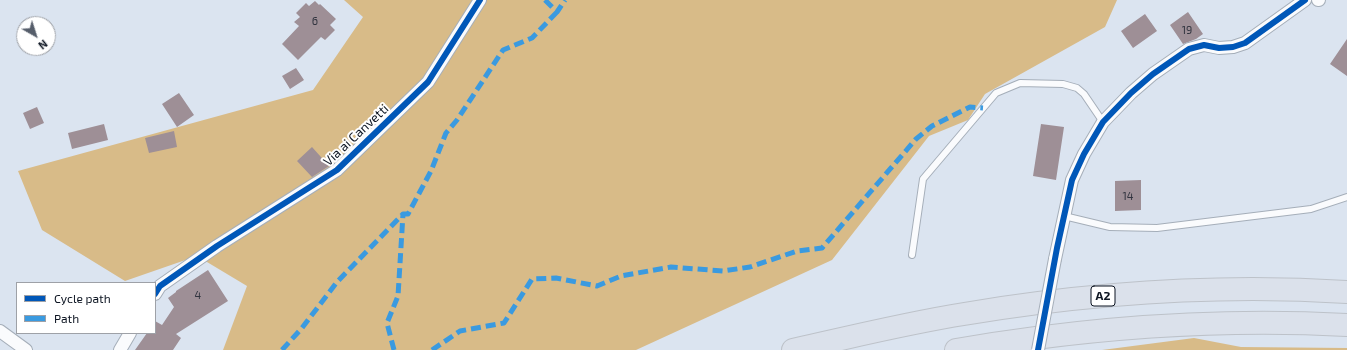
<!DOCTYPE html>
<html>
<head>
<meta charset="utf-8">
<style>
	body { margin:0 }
	#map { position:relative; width:1347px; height:350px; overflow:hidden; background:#dbe4f0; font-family:"Exo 2",sans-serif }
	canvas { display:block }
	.legend { position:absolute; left:16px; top:282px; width:140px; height:52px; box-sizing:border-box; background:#fff; border:1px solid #9ea1a7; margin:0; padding:5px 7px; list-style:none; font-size:12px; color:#0d1522 }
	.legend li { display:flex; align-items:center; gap:8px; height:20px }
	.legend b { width:20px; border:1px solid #9ea1a7 }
	.north { position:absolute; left:16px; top:16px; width:40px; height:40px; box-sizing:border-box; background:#fff; border:1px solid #9ea1a7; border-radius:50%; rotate:141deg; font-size:11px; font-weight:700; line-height:16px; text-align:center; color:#0d1522 }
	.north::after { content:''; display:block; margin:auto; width:14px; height:18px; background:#555d6a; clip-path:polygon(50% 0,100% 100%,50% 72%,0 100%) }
</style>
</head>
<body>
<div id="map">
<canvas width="1347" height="350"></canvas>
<ul class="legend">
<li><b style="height:5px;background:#0057b8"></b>Cycle path</li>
<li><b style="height:5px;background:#3a9ae0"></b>Path</li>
</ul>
<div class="north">N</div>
</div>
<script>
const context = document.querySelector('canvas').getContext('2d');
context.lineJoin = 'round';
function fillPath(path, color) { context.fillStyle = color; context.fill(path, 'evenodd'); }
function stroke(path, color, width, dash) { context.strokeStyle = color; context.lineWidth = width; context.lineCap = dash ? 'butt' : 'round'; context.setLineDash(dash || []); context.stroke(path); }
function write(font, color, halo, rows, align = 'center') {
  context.font = font + ' "Exo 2",sans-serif'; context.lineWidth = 4; context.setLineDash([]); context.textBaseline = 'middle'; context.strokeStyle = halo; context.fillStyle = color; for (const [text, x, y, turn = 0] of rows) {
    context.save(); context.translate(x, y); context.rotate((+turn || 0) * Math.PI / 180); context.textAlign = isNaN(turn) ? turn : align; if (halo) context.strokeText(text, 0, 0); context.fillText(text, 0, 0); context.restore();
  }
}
const forest = new Path2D(`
	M344,0H1117L1105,27L985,94L968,120L929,136L832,260L636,350H223L247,286L197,256L125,281L42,230L18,171L313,90L363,17Z
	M1194,338L1241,347L1347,348V350H1102Z`);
const building = new Path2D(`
	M315,1L319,5L320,4L336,19L330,25L335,30L325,40L321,37L298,60L282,44L299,26L294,22L300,17L296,13L306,3L309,6Z
	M1188,12L1203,34L1196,39L1183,44L1170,25Z
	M1145,14L1157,31L1133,48L1121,31Z
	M1347,39V76L1330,64Z
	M296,68L304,80L290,89L282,76Z
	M179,93L194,115L177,127L162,104Z
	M37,107L44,123L30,129L23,113Z
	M104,124L108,140L72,149L68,133Z
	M1041,124L1064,127L1056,180L1033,176Z
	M174,131L177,147L149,153L145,138Z
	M312,147L329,166L312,177L297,161Z
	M1141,180V210L1115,211V181Z
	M208,270L228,301L176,334L181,338L173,350H135L147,333H155V321L162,325L174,307L168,298L176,292V291Z`);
const lane = new Path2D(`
	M1064,216L1110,227L1157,228L1311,209L1347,197
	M912,255L923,179L996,93L1020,83L1063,84L1077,88L1084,94L1103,122`);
const street = new Path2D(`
	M1318,0H1319
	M1055,259L1072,180L1084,154L1103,122L1131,93L1153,74L1189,49L1204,45L1219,48L1233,47L1245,43L1305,0
	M155,294L160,286L217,246L337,170L428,82L480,0
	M0,331L26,350
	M120,350L130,333`);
const highway = new Path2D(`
	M793,350C850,337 907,323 964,314C1090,293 1219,284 1347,292
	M956,350C1085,328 1216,318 1347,325`);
const streetBridge = new Path2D(`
	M1038,350L1055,259`);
const quiet = new Path2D(`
	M545,0L557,12L565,0
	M282,350L302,328L337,282L403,214H408L431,171L446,133L457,120L503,50L532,38L557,12
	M394,350L387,323L398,296L403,214
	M432,350L460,331L504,323L532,279L556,278L597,286L621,276L671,267L723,271L750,267L797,251L822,248L916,139L932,126L970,107L983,108`);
const cycleway = new Path2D(`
	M155,294L160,286L217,246L337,170L428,82L480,0
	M1038,350L1057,248L1072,180L1084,154L1103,122L1131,93L1153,74L1189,49L1204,45L1219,48L1233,47L1245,43L1305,0`);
const numberNames = [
	["6",315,21],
	["19",1187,30],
	["14",1128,196],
	["4",198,295]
];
const shields = [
	[1103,296,24]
];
const shieldNames = [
	["A2",1103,296]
];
const streetNames = [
	["Via ai Canvetti",356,135,-43]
];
fillPath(forest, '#d8bb88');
fillPath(building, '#9e8f96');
stroke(lane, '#a5aeb9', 8);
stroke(street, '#a5aeb9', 14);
stroke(highway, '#bdc2c9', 24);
stroke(lane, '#fafbfd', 6);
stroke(street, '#fafbfd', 12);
stroke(highway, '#dbe1eb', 22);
stroke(streetBridge, '#a5aeb9', 14, []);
stroke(streetBridge, '#fafbfd', 12);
stroke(quiet, '#3a9ae0', 5, [10, 5]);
stroke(cycleway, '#0057b8', 6);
write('11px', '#31343f', null, numberNames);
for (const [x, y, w] of shields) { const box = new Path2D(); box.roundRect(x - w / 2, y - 10, w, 20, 3); context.fillStyle = '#fff'; context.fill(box); stroke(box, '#0d1522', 1); }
write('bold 12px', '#0d1522', null, shieldNames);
write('13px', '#0d1522', '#fff', streetNames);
</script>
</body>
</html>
